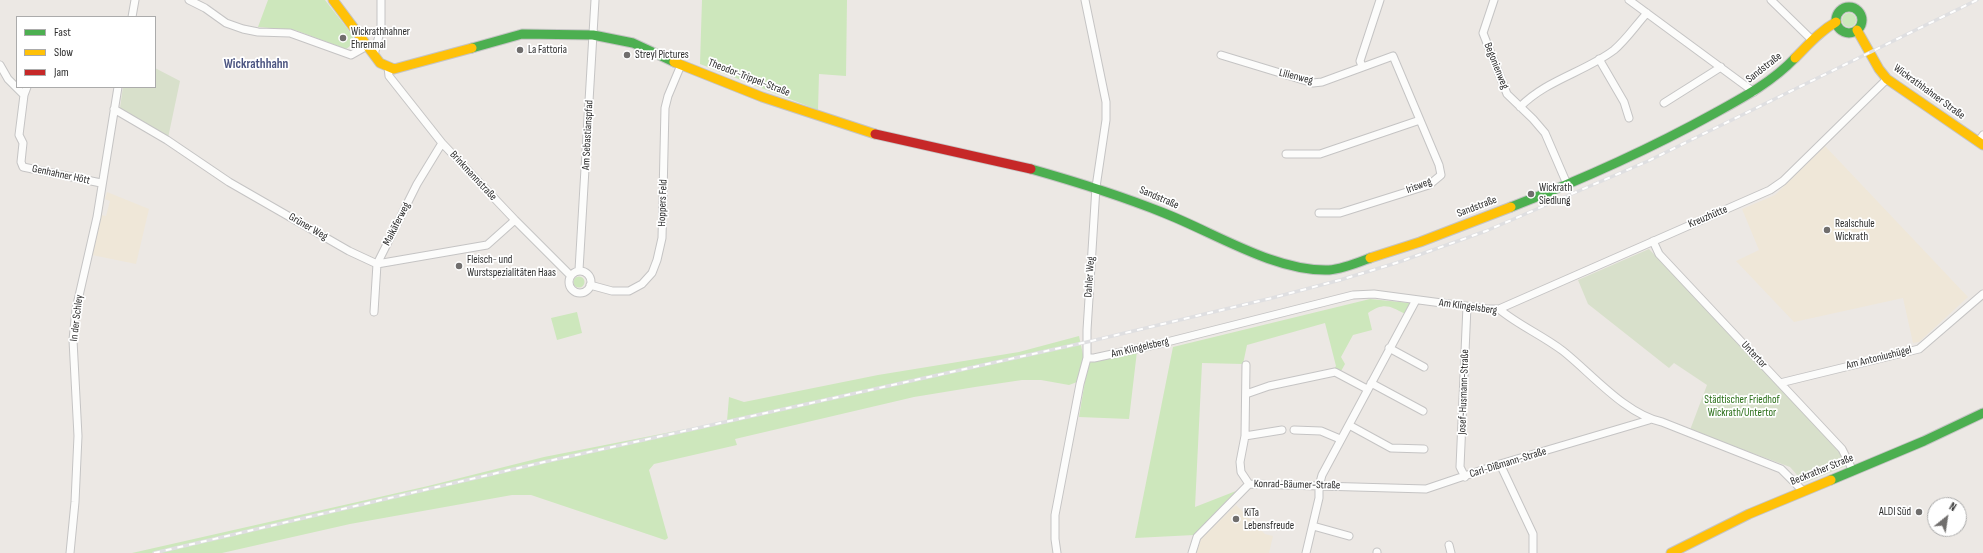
<!DOCTYPE html>
<html>
<head>
<meta charset="utf-8">
<style>
	body { margin:0 }
	#map { position:relative; width:1983px; height:553px; overflow:hidden; background:#ece8e4; font-family:"Sofia Sans Condensed",sans-serif }
	canvas { display:block }
	.legend { position:absolute; left:16px; top:16px; width:140px; height:72px; box-sizing:border-box; background:#fff; border:1px solid #ababab; margin:0; padding:5px 7px; list-style:none; font-size:12px; color:#2d2d2d }
	.legend li { display:flex; align-items:center; gap:8px; height:20px }
	.legend b { width:20px; border:1px solid #ababab }
	.north { position:absolute; left:1927px; top:497px; width:40px; height:40px; box-sizing:border-box; background:#fff; border:1px solid #ababab; border-radius:50%; rotate:30deg; font-size:11px; font-weight:700; line-height:16px; text-align:center; color:#2d2d2d }
	.north::after { content:''; display:block; margin:auto; width:14px; height:18px; background:#706e6d; clip-path:polygon(50% 0,100% 100%,50% 72%,0 100%) }
</style>
</head>
<body>
<div id="map">
<canvas width="1983" height="553"></canvas>
<ul class="legend">
<li><b style="height:5px;background:#4caf50"></b>Fast</li>
<li><b style="height:5px;background:#ffc107"></b>Slow</li>
<li><b style="height:5px;background:#c62828"></b>Jam</li>
</ul>
<div class="north">N</div>
</div>
<script>
const context = document.querySelector('canvas').getContext('2d');
context.lineJoin = 'round';
function fillPath(path, color) { context.fillStyle = color; context.fill(path, 'evenodd'); }
function stroke(path, color, width, dash) { context.strokeStyle = color; context.lineWidth = width; context.lineCap = dash ? 'butt' : 'round'; context.setLineDash(dash || []); context.stroke(path); }
function write(font, color, halo, rows, align = 'center') {
  context.font = font + ' "Sofia Sans Condensed",sans-serif'; context.lineWidth = 3.5; context.setLineDash([]); context.textBaseline = 'middle'; context.strokeStyle = halo; context.fillStyle = color; for (const [text, x, y, turn = 0] of rows) {
    context.save(); context.translate(x, y); context.rotate((+turn || 0) * Math.PI / 180); context.textAlign = isNaN(turn) ? turn : align; if (halo) context.strokeText(text, 0, 0); context.fillText(text, 0, 0); context.restore();
  }
}
const education = new Path2D(`
	M1825,146L1968,297L1919,342L1913,343L1903,298L1794,322L1736,261L1759,250L1742,209L1775,195Z
	M107,192L149,209L136,264L92,255L101,215L106,216L110,201L105,199Z
	M1236,505L1265,534L1273,536L1269,553H1196L1201,539Z`);
const green = new Path2D(`
	M268,0H325L353,36C354,43 352,45 346,49L295,30L258,27Z
	M702,0H847L846,76L819,74L818,110L700,64Z
	M1842 20a7 7 0 1 1 14 0a7 7 0 1 1-14 0Z
	M573.5 282a5.5 5.5 0 1 1 11 0a5.5 5.5 0 1 1-11 0Z
	M1370,299L1410,303L1405,314C1390,306 1384,302 1368,313L1372,330L1353,335L1341,357L1345,364L1340,373L1334,369L1336,366L1325,323L1247,345L1243,364L1202,363L1195,507L1236,491L1194,535L1135,538L1173,347Z
	M577,312L582,333L557,340L551,318Z
	M1079,336L1084,359L1077,382L1069,385L1041,380H1022L975,387L914,397L735,439L737,445L654,464L649,470L668,538L665,540L531,495H512L350,524L222,553H132L428,486L544,457L727,421L729,397L744,402L878,375L1019,352Z
	M1137,351L1129,419L1079,417L1088,363Z`);
const cemetery = new Path2D(`
	M155,68L180,81L168,138L122,113L120,108L123,87H155Z
	M1649,249L1838,449L1846,466L1804,483L1790,467L1690,430L1707,385L1674,363L1669,368L1588,304L1578,280Z`);
const street = new Path2D(`
	M189,0L205,8L226,23L243,29L258,32L290,33L351,55L367,46
	M1494,0L1483,33L1507,94L1533,119L1545,133L1567,184
	M1629,0L1754,92
	M1771,0L1812,40
	M132,17L135,0
	M374,55L381,28V0
	M1221,55L1313,83L1322,82L1393,56L1439,165L1441,175L1429,185L1340,213H1319
	M1599,59L1624,102L1629,118
	M0,65L8,79L24,95
	M1362,66L1360,61L1380,0
	M388,67L389,76L442,143L515,220L570,275
	M27,87L24,95L19,135L23,143L21,162L23,167L101,183
	M1664,103L1721,67
	M1520,107C1546,80 1585,72 1614,50C1626,40 1636,25 1647,13
	M114,109L167,140L229,182L349,251L377,264L487,245L515,220
	M1978,142L1983,135
	M1286,154H1320L1420,120
	M1653,241L1659,254L1842,449L1853,471
	M579,270L595,0
	M569 282a11 11 0 1 1 22 0a11 11 0 1 1-22 0Z
	M590,285L612,291H629L642,284L652,273L657,260L662,238L665,108L668,96L681,65
	M1499,309L1770,190L1783,181L1887,79
	M374,312L377,264L417,184L442,143
	M1389,348L1424,367
	M1087,358H1094L1163,343L1353,295L1374,294L1487,309H1499C1518,325 1542,335 1563,351C1592,374 1625,414 1662,422L1781,469L1803,491
	M1246,365L1245,436L1240,462L1241,472L1249,484
	M1371,383L1423,411
	M1780,383L1919,349L1983,294
	M1246,394L1269,386L1335,372L1367,389
	M1349,425L1391,448L1424,449
	M1294,430L1321,431L1340,439
	M1245,436L1282,430
	M1500,464L1533,534V553
	M1465,477L1460,467L1467,306
	M1313,526L1349,536
	M1449,545L1451,553
	M70,553L75,502L78,436L73,340L76,309L97,217L118,87
	M1057,553L1055,539V515L1080,384L1087,358V330L1096,187L1106,120V102L1085,0
	M1192,553L1197,537L1249,484L1426,489L1500,464L1649,420
	M1306,553L1319,498V486L1322,475L1416,300
	M1377,553V552`);
const fast = new Path2D(`
	M1836 20a13 13 0 1 1 26 0a13 13 0 1 1-26 0Z
	M472,48L522,34L593,35L633,43L674,62
	M1031,169C1077,182 1119,195 1164,213C1213,232 1275,272 1329,270C1343,269 1357,263 1370,258
	M1511,207C1581,180 1650,149 1715,113C1744,97 1772,82 1795,58
	M1831,480L1924,441L1983,413`);
const slow = new Path2D(`
	M333,0L380,63L394,69L472,48
	M1857,30L1879,69L1887,79L1983,145
	M1795,58C1808,45 1820,31 1836,22
	M674,62L762,97L875,134
	M1370,258L1420,242L1511,207
	M1671,553L1749,514L1831,480`);
const jam = new Path2D(`
	M875,134L1031,169`);
const rail = new Path2D(`
	M154,553L544,462L1087,342L1272,298L1340,280L1396,263L1486,231L1648,161L1977,0`);
const markers = [
	[343,38,4,"#706e6d"],
	[520,50,4,"#706e6d"],
	[627,55,4,"#706e6d"],
	[1531,194,4,"#706e6d"],
	[1827,230,4,"#706e6d"],
	[459,266,4,"#706e6d"],
	[1919,512,4,"#706e6d"],
	[1236,519,4,"#706e6d"]
];
const poiNames = [
	["Wickrathhahner",351,32],
	["Ehrenmal",351,45],
	["La Fattoria",528,50],
	["Streyl Pictures",635,55],
	["Wickrath",1539,188],
	["Siedlung",1539,201],
	["Realschule",1835,224],
	["Wickrath",1835,237],
	["Fleisch- und",467,260],
	["Wurstspezialitäten Haas",467,273],
	["ALDI Süd",1911,512,"right"],
	["KiTa",1244,513],
	["Lebensfreude",1244,526]
];
const streetNames = [
	["Begonienweg",1496,66,68],
	["Sandstraße",1764,68,-38],
	["Lilienweg",1296,77,14],
	["Theodor-Trippel-Straße",749,78,21],
	["Wickrathhahner Straße",1929,92,36],
	["Am Sebastianspfad",588,135,-87],
	["Genhahner Hött",61,175,12],
	["Brinkmannstraße",473,176,47],
	["Irisweg",1419,186,-21],
	["Sandstraße",1159,198,23],
	["Hoppers Feld",663,203,-88],
	["Sandstraße",1477,207,-21],
	["Kreuzhütte",1708,217,-23],
	["Maikäferweg",397,224,-63],
	["Grüner Weg",308,227,30],
	["Dahler Weg",1090,277,-86],
	["Am Klingelsberg",1468,307,8],
	["In der Schley",77,318,-83],
	["Am Klingelsberg",1140,348,-13],
	["Untertor",1754,355,47],
	["Am Antoniushügel",1879,358,-14],
	["Josef-Husmann-Straße",1464,392,-88],
	["Carl-Dißmann-Straße",1508,463,-17],
	["Beckrather Straße",1822,470,-22],
	["Konrad-Bäumer-Straße",1297,485,1]
];
const parkNames = [
	["Städtischer Friedhof",1742,400],
	["Wickrath/Untertor",1742,413]
];
const quarterNames = [
	["Wickrathhahn",256,65]
];
fillPath(education, '#efe7d8');
fillPath(green, '#cde7bc');
fillPath(cemetery, '#d8e0cb');
stroke(street, '#c5c4c4', 9);
stroke(fast, '#c5c4c4', 11);
stroke(slow, '#c5c4c4', 11);
stroke(jam, '#c5c4c4', 11);
stroke(street, '#fcfcfb', 7);
stroke(fast, '#4caf50', 9);
stroke(slow, '#ffc107', 9);
stroke(jam, '#c62828', 9);
stroke(rail, '#dfdfe1', 3.5);
stroke(rail, '#fff', 2, [6]);
for (const [x, y, r, color] of markers) { const dot = new Path2D(); dot.arc(x, y, r, 0, 2 * Math.PI); context.fillStyle = color; context.fill(dot); stroke(dot, '#fff', 1.5); }
write('11px', '#2d2d2d', '#fff', poiNames, 'left');
write('11px', '#2d2d2d', '#fff', streetNames);
write('11px', '#2a6f18', '#fff', parkNames);
write('bold 13px', '#4b5481', '#fff', quarterNames);
</script>
</body>
</html>
